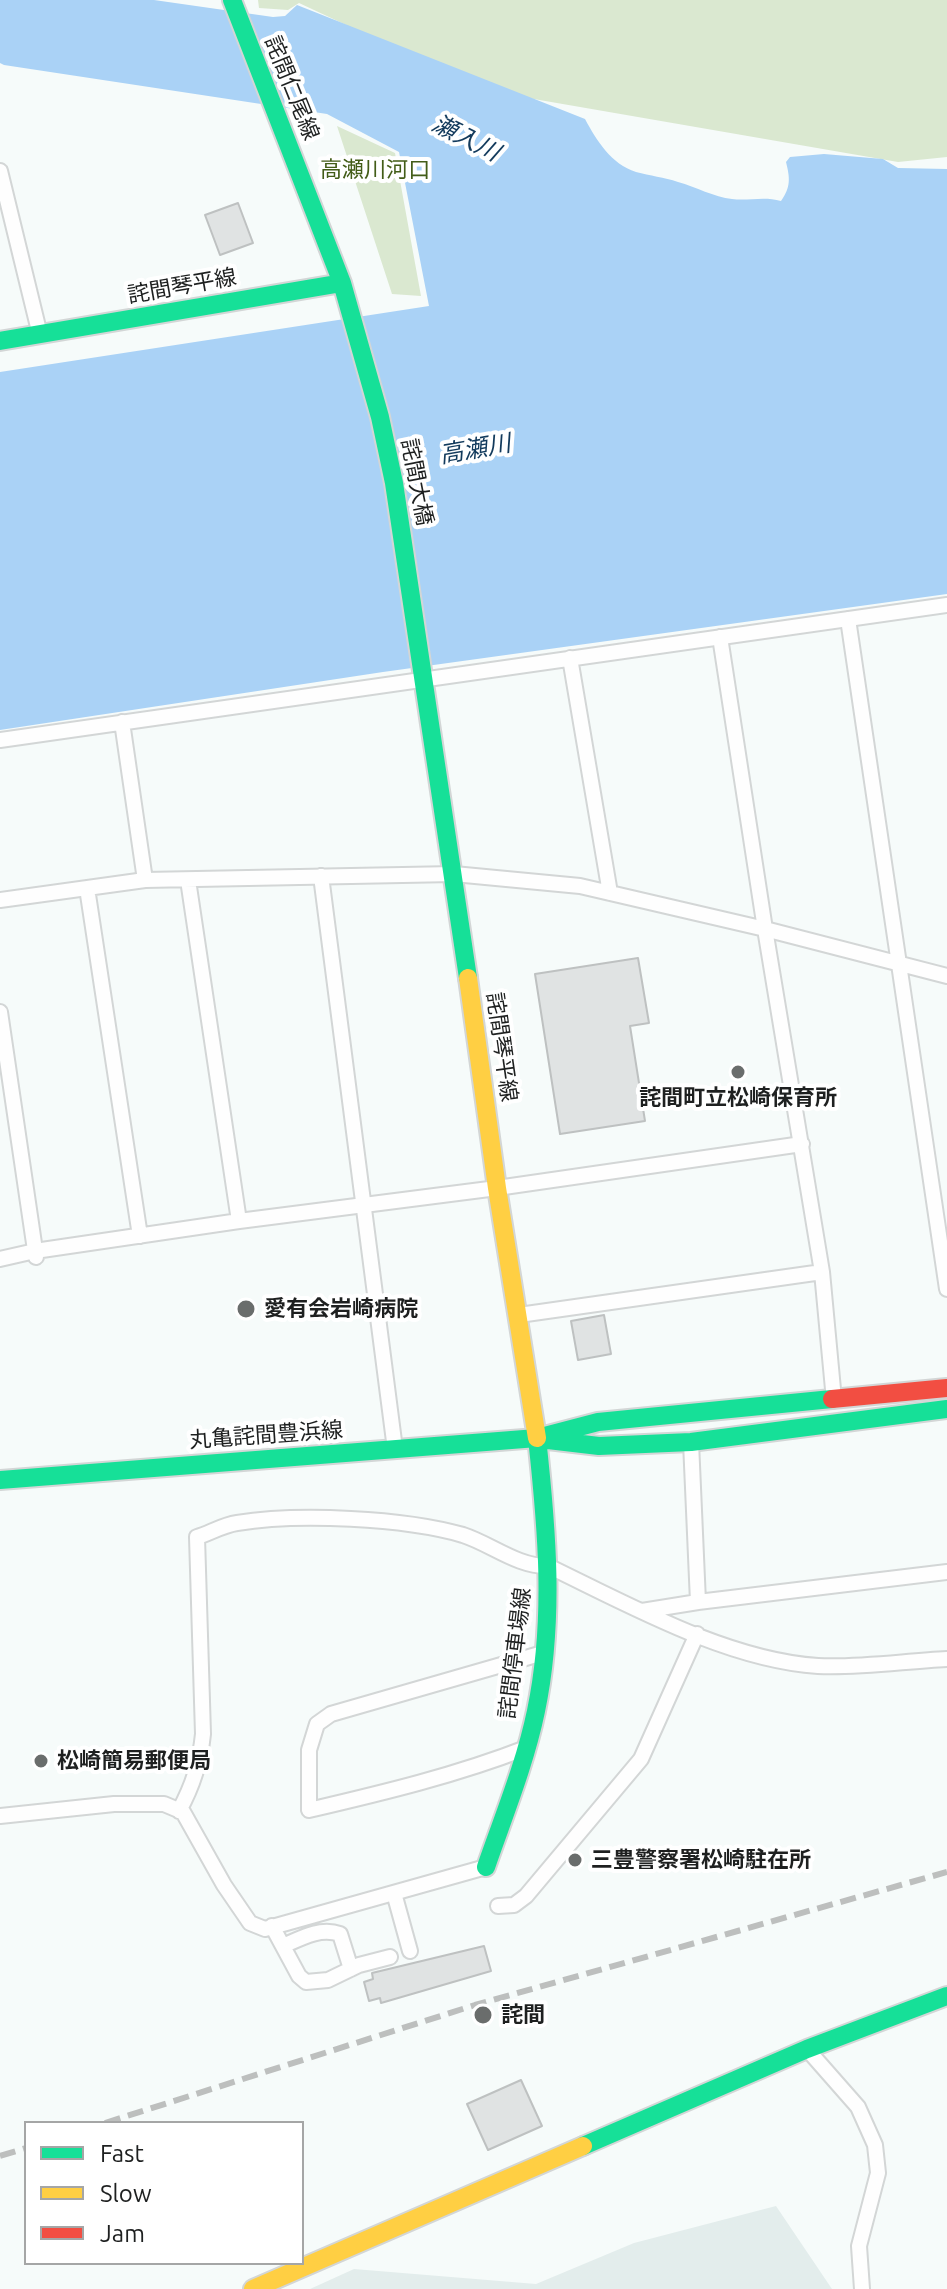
<!DOCTYPE html>
<html>
<head>
<meta charset="utf-8">
<style>
	body { margin:0 }
	#map { position:relative; width:947px; height:2289px; overflow:hidden; background:#f6fbfa; font-family:Ubuntu,sans-serif }
	canvas { display:block }
	.legend { position:absolute; left:24px; top:2121px; width:280px; height:144px; box-sizing:border-box; background:#fff; border:2px solid #a5a6a6; margin:0; padding:10px 14px; list-style:none; font-size:24px; color:#1e2020 }
	.legend li { display:flex; align-items:center; gap:16px; height:40px }
	.legend b { width:40px; border:2px solid #a5a6a6 }
</style>
</head>
<body>
<div id="map">
<canvas width="947" height="2289"></canvas>
<ul class="legend">
<li><b style="height:10px;background:#16e098"></b>Fast</li>
<li><b style="height:10px;background:#ffcf43"></b>Slow</li>
<li><b style="height:10px;background:#f24e42"></b>Jam</li>
</ul>
</div>
<script>
const context = document.querySelector('canvas').getContext('2d');
context.lineJoin = 'round';
function fillPath(path, color) { context.fillStyle = color; context.fill(path, 'evenodd'); }
function stroke(path, color, width, dash) { context.strokeStyle = color; context.lineWidth = width; context.lineCap = dash ? 'butt' : 'round'; context.setLineDash(dash || []); context.stroke(path); }
function write(font, color, halo, rows, align = 'center') {
  context.font = font + ' Ubuntu,"Noto Sans JP",sans-serif'; context.lineWidth = 8; context.setLineDash([]); context.textBaseline = 'middle'; context.strokeStyle = halo; context.fillStyle = color; for (const [text, x, y, turn = 0] of rows) {
    context.save(); context.translate(x, y); context.rotate((+turn || 0) * Math.PI / 180); context.textAlign = isNaN(turn) ? turn : align; if (halo) context.strokeText(text, 0, 0); context.fillText(text, 0, 0); context.restore();
  }
}
const built = new Path2D(`
	M776,2206L832,2289H310L354,2269L536,2284L634,2243Z`);
const green = new Path2D(`
	M258,0H947V157L898,162L528,98L404,52L299,3L288,10L259,8Z
	M337,126L395,153L421,296L392,294Z`);
const water = new Path2D(`
	M0,0H154L273,17L285,16L297,5L585,119C597,141 611,164 636,172C650,176 664,177 678,182C696,187 714,197 732,199C749,201 764,196 781,201C791,187 790,178 786,162L790,157L824,154L883,159L898,168L947,169V594L383,672L0,730V372L429,306L399,152L327,114L4,65L0,63Z`);
const building = new Path2D(`
	M238,203L253,243L220,255L205,215Z
	M638,958L649,1023L630,1026L645,1121L560,1134L535,974Z
	M604,1315L611,1354L578,1360L571,1321Z
	M484,1946L491,1971L381,2003L380,1998L369,2001L364,1982L373,1979L372,1973Z
	M521,2080L542,2126L488,2150L467,2104Z`);
const street = new Path2D(`
	M0,171L40,335
	M848,619L947,1289
	M720,637L765,929L822,1272L834,1400
	M570,658L610,893
	M122,722L145,880
	M0,740L947,605
	M321,876L395,1449
	M188,880L239,1221
	M87,888L140,1236
	M0,900L145,880L454,874L580,886L765,929L947,976
	M0,1012L36,1257
	M0,1259L35,1251L239,1221L497,1188L802,1144
	M519,1315L822,1272
	M691,1442L698,1602
	M642,1611L698,1602L947,1572
	M526,1748C457,1775 382,1793 309,1810V1750L317,1724L331,1714L543,1653
	M179,1811C193,1785 200,1763 203,1734L197,1537C210,1533 223,1525 237,1523C298,1513 404,1518 463,1535C491,1544 518,1567 548,1566C629,1605 727,1660 818,1666C860,1668 905,1661 947,1659
	M0,1816L114,1804H164L183,1812L224,1885L250,1923L265,1929L486,1867
	M394,1893L410,1951
	M498,1906L514,1905L526,1896L641,1759L697,1634
	M272,1926L299,1976L306,1982L328,1980L359,1965L390,1957
	M283,1946C301,1938 320,1927 340,1934L351,1969
	M807,2049L858,2107L875,2145L878,2173L859,2246L862,2289`);
const fast = new Path2D(`
	M232,0L342,283
	M0,341L342,283L380,417L394,483L468,978
	M548,1440L599,1446L691,1442L947,1409
	M0,1480L537,1438L598,1422L832,1399
	M486,1867C504,1815 525,1764 536,1711C555,1620 547,1529 537,1438
	M583,2146L807,2049L947,1996`);
const slow = new Path2D(`
	M468,978L497,1188L537,1438
	M253,2289L583,2146`);
const jam = new Path2D(`
	M832,1399L947,1388`);
const rail = new Path2D(`
	M105,2123L475,2005L947,1872
	M0,2156L26,2148`);
const markers = [
	[738,1072,8,"#6a6d6c"],
	[246,1309,10,"#6a6d6c"],
	[41,1761,8,"#6a6d6c"],
	[575,1860,8,"#6a6d6c"],
	[483,2015,10,"#6a6d6c"]
];
const streetNames = [
	["詫間仁尾線",292,88,68],
	["詫間琴平線",182,286,-10],
	["詫間大橋",417,482,79],
	["詫間琴平線",502,1047,82],
	["丸亀詫間豊浜線",266,1435,-4],
	["詫間停車場線",515,1653,-83]
];
const parkNames = [
	["高瀬川河口",375,170]
];
const poiNames = [
	["詫間町立松崎保育所",738,1098,"center"],
	["愛有会岩崎病院",264,1309],
	["松崎簡易郵便局",57,1761],
	["三豊警察署松崎駐在所",591,1860],
	["詫間",501,2015]
];
const waterNames = [
	["瀬入川",466,138,27],
	["高瀬川",475,449,-10]
];
fillPath(built, '#e3edec');
fillPath(green, '#dae8d0');
fillPath(water, '#aad2f6');
fillPath(building, '#e0e3e3');
stroke(building, '#bec1c1', 2);
stroke(street, '#d3d6d6', 18);
stroke(fast, '#d3d6d6', 22);
stroke(slow, '#d3d6d6', 22);
stroke(jam, '#d3d6d6', 22);
stroke(street, '#fefefe', 14);
stroke(fast, '#16e098', 18);
stroke(slow, '#ffcf43', 18);
stroke(jam, '#f24e42', 18);
stroke(rail, '#bdbfbe', 6, [16, 8]);
for (const [x, y, r, color] of markers) { const dot = new Path2D(); dot.arc(x, y, r, 0, 2 * Math.PI); context.fillStyle = color; context.fill(dot); stroke(dot, '#fff', 3); }
write('22px', '#1e2020', '#fff', streetNames);
write('22px', '#435d18', '#fff', parkNames);
write('bold 22px', '#1e2020', '#fff', poiNames, 'left');
write('italic 24px', '#123a5c', '#fff', waterNames);
</script>
</body>
</html>
